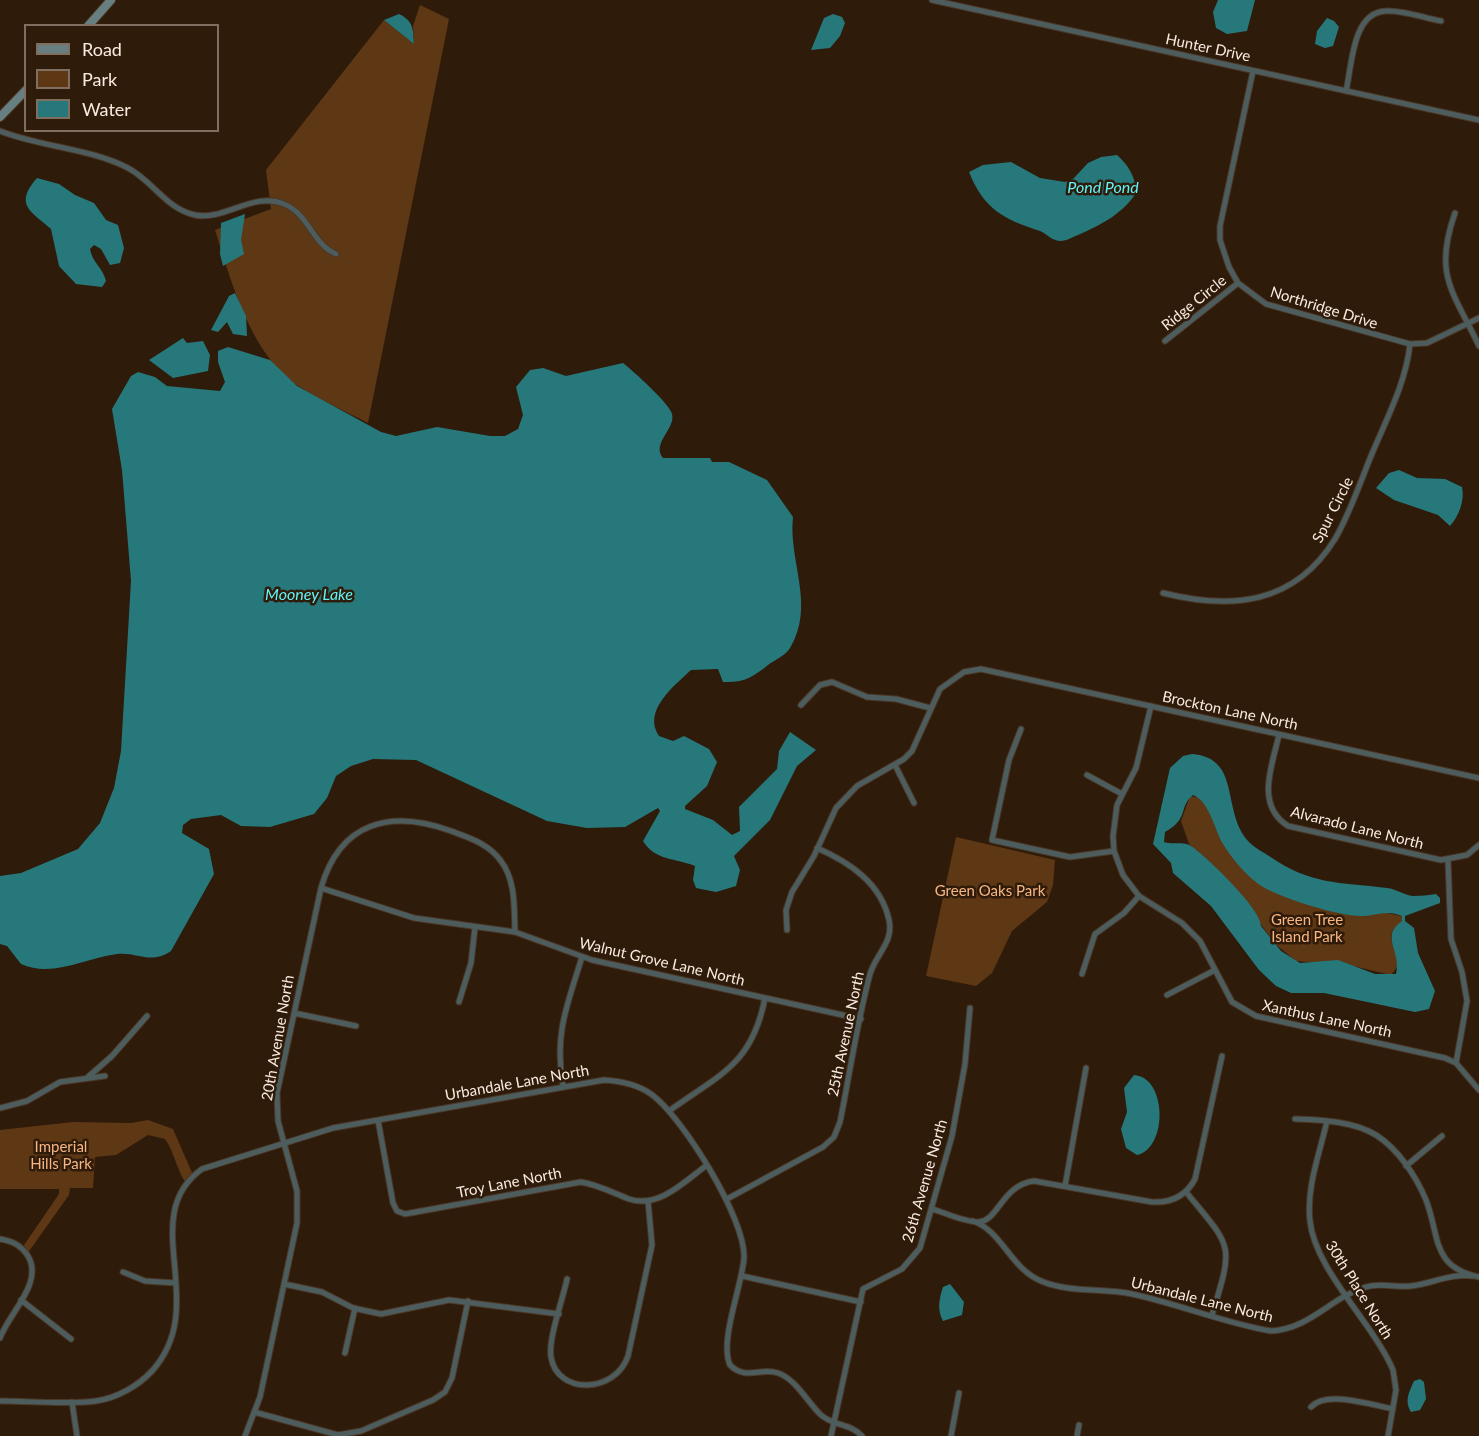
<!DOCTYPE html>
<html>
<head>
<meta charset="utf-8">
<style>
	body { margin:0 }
	#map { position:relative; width:1479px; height:1436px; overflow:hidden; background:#2f1b0a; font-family:Lato,sans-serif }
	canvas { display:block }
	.legend { position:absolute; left:24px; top:24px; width:195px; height:108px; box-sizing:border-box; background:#2f1b0a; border:2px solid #806e60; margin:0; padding:8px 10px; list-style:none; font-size:18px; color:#faebe1 }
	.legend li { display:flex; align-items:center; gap:12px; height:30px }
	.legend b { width:30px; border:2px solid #806e60 }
</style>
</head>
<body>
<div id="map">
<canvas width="1479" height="1436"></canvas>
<ul class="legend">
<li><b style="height:8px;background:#677f80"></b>Road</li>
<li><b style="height:16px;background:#5e3715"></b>Park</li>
<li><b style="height:16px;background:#26787b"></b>Water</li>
</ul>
</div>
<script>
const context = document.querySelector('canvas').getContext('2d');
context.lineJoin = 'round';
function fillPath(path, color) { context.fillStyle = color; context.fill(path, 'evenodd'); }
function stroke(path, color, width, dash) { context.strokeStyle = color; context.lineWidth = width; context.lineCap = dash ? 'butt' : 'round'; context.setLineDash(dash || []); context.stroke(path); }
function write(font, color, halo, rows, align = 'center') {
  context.font = font + ' Lato,sans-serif'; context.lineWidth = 5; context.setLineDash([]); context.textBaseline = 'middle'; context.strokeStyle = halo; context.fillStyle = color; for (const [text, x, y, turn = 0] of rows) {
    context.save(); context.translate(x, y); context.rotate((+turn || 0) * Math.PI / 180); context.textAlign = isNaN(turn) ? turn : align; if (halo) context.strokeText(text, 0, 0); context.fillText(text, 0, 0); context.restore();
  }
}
const green = new Path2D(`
	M420,5L449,19L368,423C345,411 320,400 298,386C251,355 231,281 215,230L271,209L266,170L384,20L414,44L413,26Z
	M1190,796L1201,798L1268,889L1402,916V922C1381,936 1397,945 1398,966L1391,975L1353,966L1296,961L1275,944L1234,887L1189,844L1181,821Z
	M956,837L1055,860L1053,885L1047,902L1012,931L992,973L976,986L926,976Z
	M148,1120L173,1129L193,1175L186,1183C176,1169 175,1153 165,1139L148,1135L116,1155L95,1157L93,1188H70L69,1195L27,1254L22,1248L59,1194V1189H0V1130L73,1122L131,1123Z`);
const water = new Path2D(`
	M1218,0H1255L1247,31L1227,34L1216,28L1213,12Z
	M399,14C414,21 413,30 414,44L384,20Z
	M833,14L842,17L845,23L840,36L830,48L811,50L824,18Z
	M1327,18L1334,21L1339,27L1333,46L1325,48L1315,44L1317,31Z
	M1117,155C1129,166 1134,175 1137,192C1122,214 1103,224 1078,235C1073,237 1066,241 1061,241C1052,241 1047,234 1040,231C1003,219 984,209 969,172L983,165L1011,162L1040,178L1065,182L1073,179L1088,163L1101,157Z
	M37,178L59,184L75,195L94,203L106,220L118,225L124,248L120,263L110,265L101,249L94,245L90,249C92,262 103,268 106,281L102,287L76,284L59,266L51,229C32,212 13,205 37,178Z
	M245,214L241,240L244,254L223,266L220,254L221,223Z
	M235,293L246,316L247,336L233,334L227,322L218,332L211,330L229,296Z
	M183,338L187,343L203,341L210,355L208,371L173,378L149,360Z
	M228,347L270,360L297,386L381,432L396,436L437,427L490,436H505L518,429L523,415L516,387L530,370L543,368L566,376L623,363C633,371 670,404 672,414C676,429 651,443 663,458H710L712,462H729L767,480L793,517C788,561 816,605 790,648C786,655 775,660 768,665C753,677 744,683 723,682L718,669L691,670C674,686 642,711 659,736L673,741L684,736L709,749L717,762L707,786L685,806V809L713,820L732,835L740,831L739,807L777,769L779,751L790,732L816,750L797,766L770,820L734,856L740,870L736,886L716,892L696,888L693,880L695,866C676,858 655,861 643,841L660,811L658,808L625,827L587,828L547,821L416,760L373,759L351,766L336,776L327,798L314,814L270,827L241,826L221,815L191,819L183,825L182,833L209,849L214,874L171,951C150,965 139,952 117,954C86,958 52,978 21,964L7,946L0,944V876L21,873L78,849L100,823L114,788L121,751L131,581L122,470L112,409L131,376L138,372L155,377L167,386L220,391L225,382L218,362V351Z
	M1399,470L1417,478L1445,479L1462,487C1465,500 1459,516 1450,526L1438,515L1394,500L1376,488L1389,473Z
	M1192,754C1243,758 1220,813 1250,843C1255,848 1263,852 1269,856C1311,885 1338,882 1387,888C1396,889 1404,895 1413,896C1421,896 1429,895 1436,894L1440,898V903L1405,916V921L1414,928L1418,953L1435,991L1429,1009L1415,1012L1324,993H1291L1276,986L1259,970L1211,906L1173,873L1171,863L1153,844L1170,768L1183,756ZM1193,795C1210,802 1214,829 1223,844C1231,857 1244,873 1257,883C1275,897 1338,916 1361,916C1375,916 1388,909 1402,916V921C1379,937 1402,951 1396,974H1375L1338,960L1300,963L1281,951L1261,926C1262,910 1206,856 1191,846C1184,841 1172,845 1164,842L1165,832C1190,818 1178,807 1193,795Z
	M1134,1075C1167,1077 1168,1148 1137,1155L1126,1148L1121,1129L1127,1112L1124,1088Z
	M950,1284L964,1302L962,1315L943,1321C937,1310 939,1299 943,1287Z
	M1420,1379L1424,1382L1426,1399L1420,1410L1411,1412C1404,1401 1409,1392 1414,1381Z`);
const minor = new Path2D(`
	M932,0L1479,120
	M1253,71L1220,226V240L1229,267L1238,283L1266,304L1410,344L1427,343L1479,318
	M1346,91C1352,66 1352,12 1386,11C1404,10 1424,18 1441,21
	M0,131C41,147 89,148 128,168C153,181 166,209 195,215C225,221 253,191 284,204C309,214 312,244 336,254
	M1455,213C1433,275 1453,291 1479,346
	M1165,341L1238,283
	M1163,593C1231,610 1294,605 1335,539C1350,513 1360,483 1371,456C1386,420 1406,383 1410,344
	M801,705L820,685L832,682L867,697L896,699L930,708
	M1151,706L1136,768L1117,805L1113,836L1114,851L1123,875L1139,896L1182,923L1200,941L1232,1002L1256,1016L1445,1058L1456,1063L1479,1090
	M1021,729L1009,760L992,840L1070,857L1114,851
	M1279,735C1272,766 1255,805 1288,826L1441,860L1467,855L1479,845
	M895,765L914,803
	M1087,775L1122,794
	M1448,861L1451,939L1462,972L1467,1001L1456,1063
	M321,888L414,918L515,932L592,960L861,1019
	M787,930L786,910L792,892L814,856L836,808L857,786L904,759L912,751L940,689L964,672L981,669L1479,778
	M1082,974L1095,934L1124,913L1139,896
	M1167,995L1215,970
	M459,1002L471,963L475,927
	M294,1013L356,1026
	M88,1077L112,1056L147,1016
	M563,1086C554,1034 567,1006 582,957
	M0,1108L27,1101L60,1082L105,1076
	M669,1111C720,1074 752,1065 765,998
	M1295,1119C1321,1120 1353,1121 1376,1135C1398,1149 1416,1176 1426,1200C1440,1236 1431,1267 1479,1277
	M378,1120L393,1203L397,1211L405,1214L581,1182C599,1185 613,1193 629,1199C659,1209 685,1181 707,1165
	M1327,1121C1320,1152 1306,1188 1310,1221C1315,1270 1373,1323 1393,1370L1396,1390L1388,1436
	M1406,1166L1442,1136
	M1065,1186L1086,1068
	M1186,1192C1233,1249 1234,1243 1212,1315
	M727,1199L823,1147L834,1137L840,1122C850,1073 857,1022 870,974C876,954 894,942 889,920C881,883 849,862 817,848
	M932,1209C946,1213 964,1222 979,1222C998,1221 1002,1185 1034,1181L1152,1202C1171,1203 1186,1196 1195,1179L1222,1056
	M973,1221C1002,1231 1011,1269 1041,1281C1069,1293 1103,1288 1132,1294C1179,1304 1224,1323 1271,1331C1310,1329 1331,1297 1366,1287C1380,1282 1396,1288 1411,1286C1434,1283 1450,1273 1474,1276
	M0,1239C12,1241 21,1245 28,1256C44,1283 9,1313 0,1338
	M123,1272L145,1281L176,1283
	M742,1276L861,1302
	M567,1279C563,1299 548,1339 551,1357C557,1395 615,1394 628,1356L652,1245L648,1201
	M284,1284L322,1292L353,1308L381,1314L449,1300L559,1314
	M21,1300L71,1339
	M345,1353L355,1308
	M0,1401C31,1401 65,1405 96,1401C117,1398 138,1386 152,1371C212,1304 135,1217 202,1169L333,1128L604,1080C620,1081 637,1084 651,1094C682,1116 746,1219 744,1258C742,1286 719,1341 730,1365C746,1381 760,1367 778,1373C796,1379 808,1403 821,1415C833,1426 850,1423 862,1436
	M72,1402L77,1436
	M1311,1407C1326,1390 1372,1405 1393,1409
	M254,1412L338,1435L361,1431L433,1400L445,1392L452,1378L468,1301
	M245,1436L260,1397L297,1223V1191L278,1121L277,1093L321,888C340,822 390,809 451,831C470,838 489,844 501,861C516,881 514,908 515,932
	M831,1436L863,1289L902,1269L920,1248L952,1136L965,1064L970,1008
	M951,1436L959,1393
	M1077,1436L1079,1425`);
const secondary = new Path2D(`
	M88,26L111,0
	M0,117L26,90`);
const streetNames = [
	["Hunter Drive",1208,48,12],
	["Ridge Circle",1194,303,-39],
	["Northridge Drive",1324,308,17],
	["Spur Circle",1333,510,-63],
	["Brockton Lane North",1230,711,12],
	["Alvarado Lane North",1357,828,14],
	["Walnut Grove Lane North",662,962,13],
	["Xanthus Lane North",1327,1019,12],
	["25th Avenue North",846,1034,-78],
	["20th Avenue North",278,1038,-80],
	["Urbandale Lane North",517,1083,-10],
	["26th Avenue North",925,1181,-74],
	["Troy Lane North",509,1183,-11],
	["30th Place North",1359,1290,58],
	["Urbandale Lane North",1202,1300,14]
];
const parkNames = [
	["Green Oaks Park",990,891],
	["Green Tree",1307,920],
	["Island Park",1307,937],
	["Imperial",61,1147],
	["Hills Park",61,1164]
];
const waterNames = [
	["Pond Pond",1103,188],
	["Mooney Lake",309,595]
];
fillPath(green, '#5e3715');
fillPath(water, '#26787b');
stroke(minor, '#4b3828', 7);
stroke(secondary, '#4b3828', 10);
stroke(minor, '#4d5d5d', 5);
stroke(secondary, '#677f80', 8);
write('15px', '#faebe1', '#2f1b0a', streetNames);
write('15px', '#f7b683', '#2f1b0a', parkNames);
write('italic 16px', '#5ff5fa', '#2f1b0a', waterNames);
</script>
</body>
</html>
